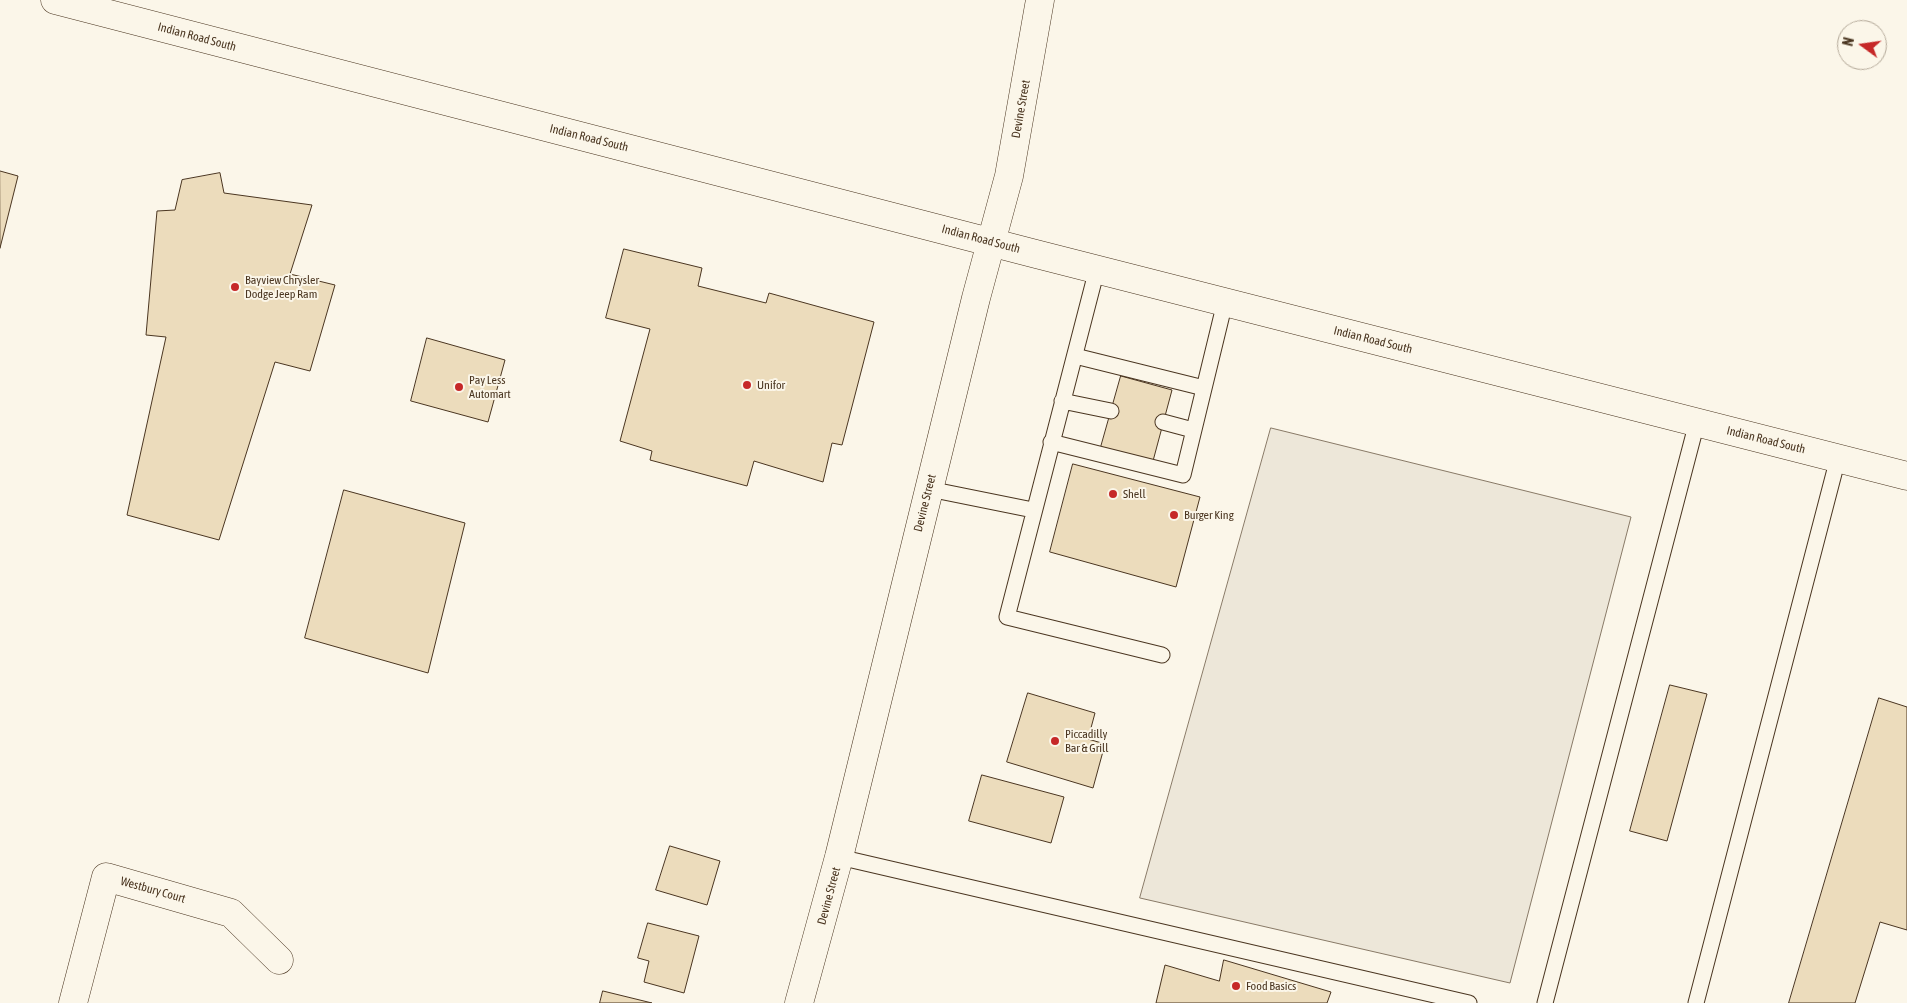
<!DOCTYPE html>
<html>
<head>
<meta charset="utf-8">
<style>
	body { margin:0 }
	#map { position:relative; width:1907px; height:1003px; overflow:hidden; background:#fbf6e9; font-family:"Asap Condensed",sans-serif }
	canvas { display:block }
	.north { position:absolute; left:1837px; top:20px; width:50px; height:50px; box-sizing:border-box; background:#fbf6e9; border:1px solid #b4a999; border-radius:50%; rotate:284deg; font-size:14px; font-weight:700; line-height:20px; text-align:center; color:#4a3520 }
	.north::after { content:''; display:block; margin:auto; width:18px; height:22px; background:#c62828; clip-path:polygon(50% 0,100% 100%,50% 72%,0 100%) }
</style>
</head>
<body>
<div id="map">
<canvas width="1907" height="1003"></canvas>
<div class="north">N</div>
</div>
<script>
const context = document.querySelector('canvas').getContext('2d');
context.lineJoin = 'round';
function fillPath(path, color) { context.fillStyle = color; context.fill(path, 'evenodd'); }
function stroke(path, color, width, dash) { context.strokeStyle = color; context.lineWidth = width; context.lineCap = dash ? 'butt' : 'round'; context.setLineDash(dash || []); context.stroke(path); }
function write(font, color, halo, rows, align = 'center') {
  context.font = font + ' "Asap Condensed",sans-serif'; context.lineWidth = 4; context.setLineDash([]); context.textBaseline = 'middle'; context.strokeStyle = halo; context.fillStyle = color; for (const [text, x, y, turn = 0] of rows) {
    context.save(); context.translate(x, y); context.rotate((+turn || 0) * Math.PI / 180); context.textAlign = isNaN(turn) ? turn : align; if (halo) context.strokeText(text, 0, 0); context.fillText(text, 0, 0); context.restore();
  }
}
const parking = new Path2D(`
	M1271,428L1631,517L1510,983L1140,898Z`);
const building = new Path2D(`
	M0,171L18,176L0,248Z
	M220,173L224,193L312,205L290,274L335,285L310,371L275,362L219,540L127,515L166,337L146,335L157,211L175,210L182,180Z
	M624,249L702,268L698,286L766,303L769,293L874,322L842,445L832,443L823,482L754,461L747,486L650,460L652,451L620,441L650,329L606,318Z
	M427,338L505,360L488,422L411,401Z
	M1121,376L1172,390L1153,461L1101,447Z
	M1073,464L1200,497L1176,587L1050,552Z
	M344,490L465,523L428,673L305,638Z
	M1670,685L1707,694L1667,841L1630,831Z
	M1028,693L1095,713L1088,739L1105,744L1093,788L1007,762Z
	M1879,698L1907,707V930L1880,922L1855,1003H1789Z
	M982,775L1064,797L1051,843L969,821Z
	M670,846L720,861L707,905L656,890Z
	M648,923L699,936L684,993L644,982L649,961L638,958Z
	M1224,960L1331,992L1327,1003H1156L1165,965L1219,981Z
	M603,991L652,1003H600Z`);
const lane = new Path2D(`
	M1097,269L1007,617L1162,655
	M1075,356L1204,388
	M1062,401L1111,411
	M1163,422L1193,430
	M1051,442L1183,475L1225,302
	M929,489L1033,510
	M839,857L1469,1003
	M1545,1003L1697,422
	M1696,1003L1838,458`);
const street = new Path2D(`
	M73,1003L106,877L231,913L279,960
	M799,1003L839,857L976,298L1009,176L1040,0`);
const secondary = new Path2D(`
	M55,0L1036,254L1907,476`);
const markers = [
	[235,287,5,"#c62828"],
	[747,385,5,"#c62828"],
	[459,387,5,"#c62828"],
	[1113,494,5,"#c62828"],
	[1174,515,5,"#c62828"],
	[1055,741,5,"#c62828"],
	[1236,986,5,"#c62828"]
];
const streetNames = [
	["Indian Road South",197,37,15],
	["Devine Street",1021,109,-80],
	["Indian Road South",589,138,14],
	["Indian Road South",981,239,15],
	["Indian Road South",1373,340,14],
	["Indian Road South",1766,440,14],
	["Devine Street",925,503,-76],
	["Westbury Court",153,890,16],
	["Devine Street",829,896,-75]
];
const poiNames = [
	["Bayview Chrysler",245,280],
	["Dodge Jeep Ram",245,294],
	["Pay Less",469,380],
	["Automart",469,394],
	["Unifor",757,385],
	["Shell",1123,494],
	["Burger King",1184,515],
	["Piccadilly",1065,734],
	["Bar & Grill",1065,748],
	["Food Basics",1246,986]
];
fillPath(parking, '#ede7d9');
stroke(parking, '#887966', 1);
fillPath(building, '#ecdcbc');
stroke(building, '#4a3520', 1);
stroke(lane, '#4a3520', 17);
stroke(street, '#4a3520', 29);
stroke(secondary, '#4a3520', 29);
stroke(lane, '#fbf6e9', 15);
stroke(street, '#fbf6e9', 28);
stroke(secondary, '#fbf6e9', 28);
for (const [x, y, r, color] of markers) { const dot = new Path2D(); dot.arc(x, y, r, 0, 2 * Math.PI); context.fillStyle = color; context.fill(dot); stroke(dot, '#fbf6e9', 2); }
write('12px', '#4a3520', '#fbf6e9', streetNames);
write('12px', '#4a3520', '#fbf6e9', poiNames, 'left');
</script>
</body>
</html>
